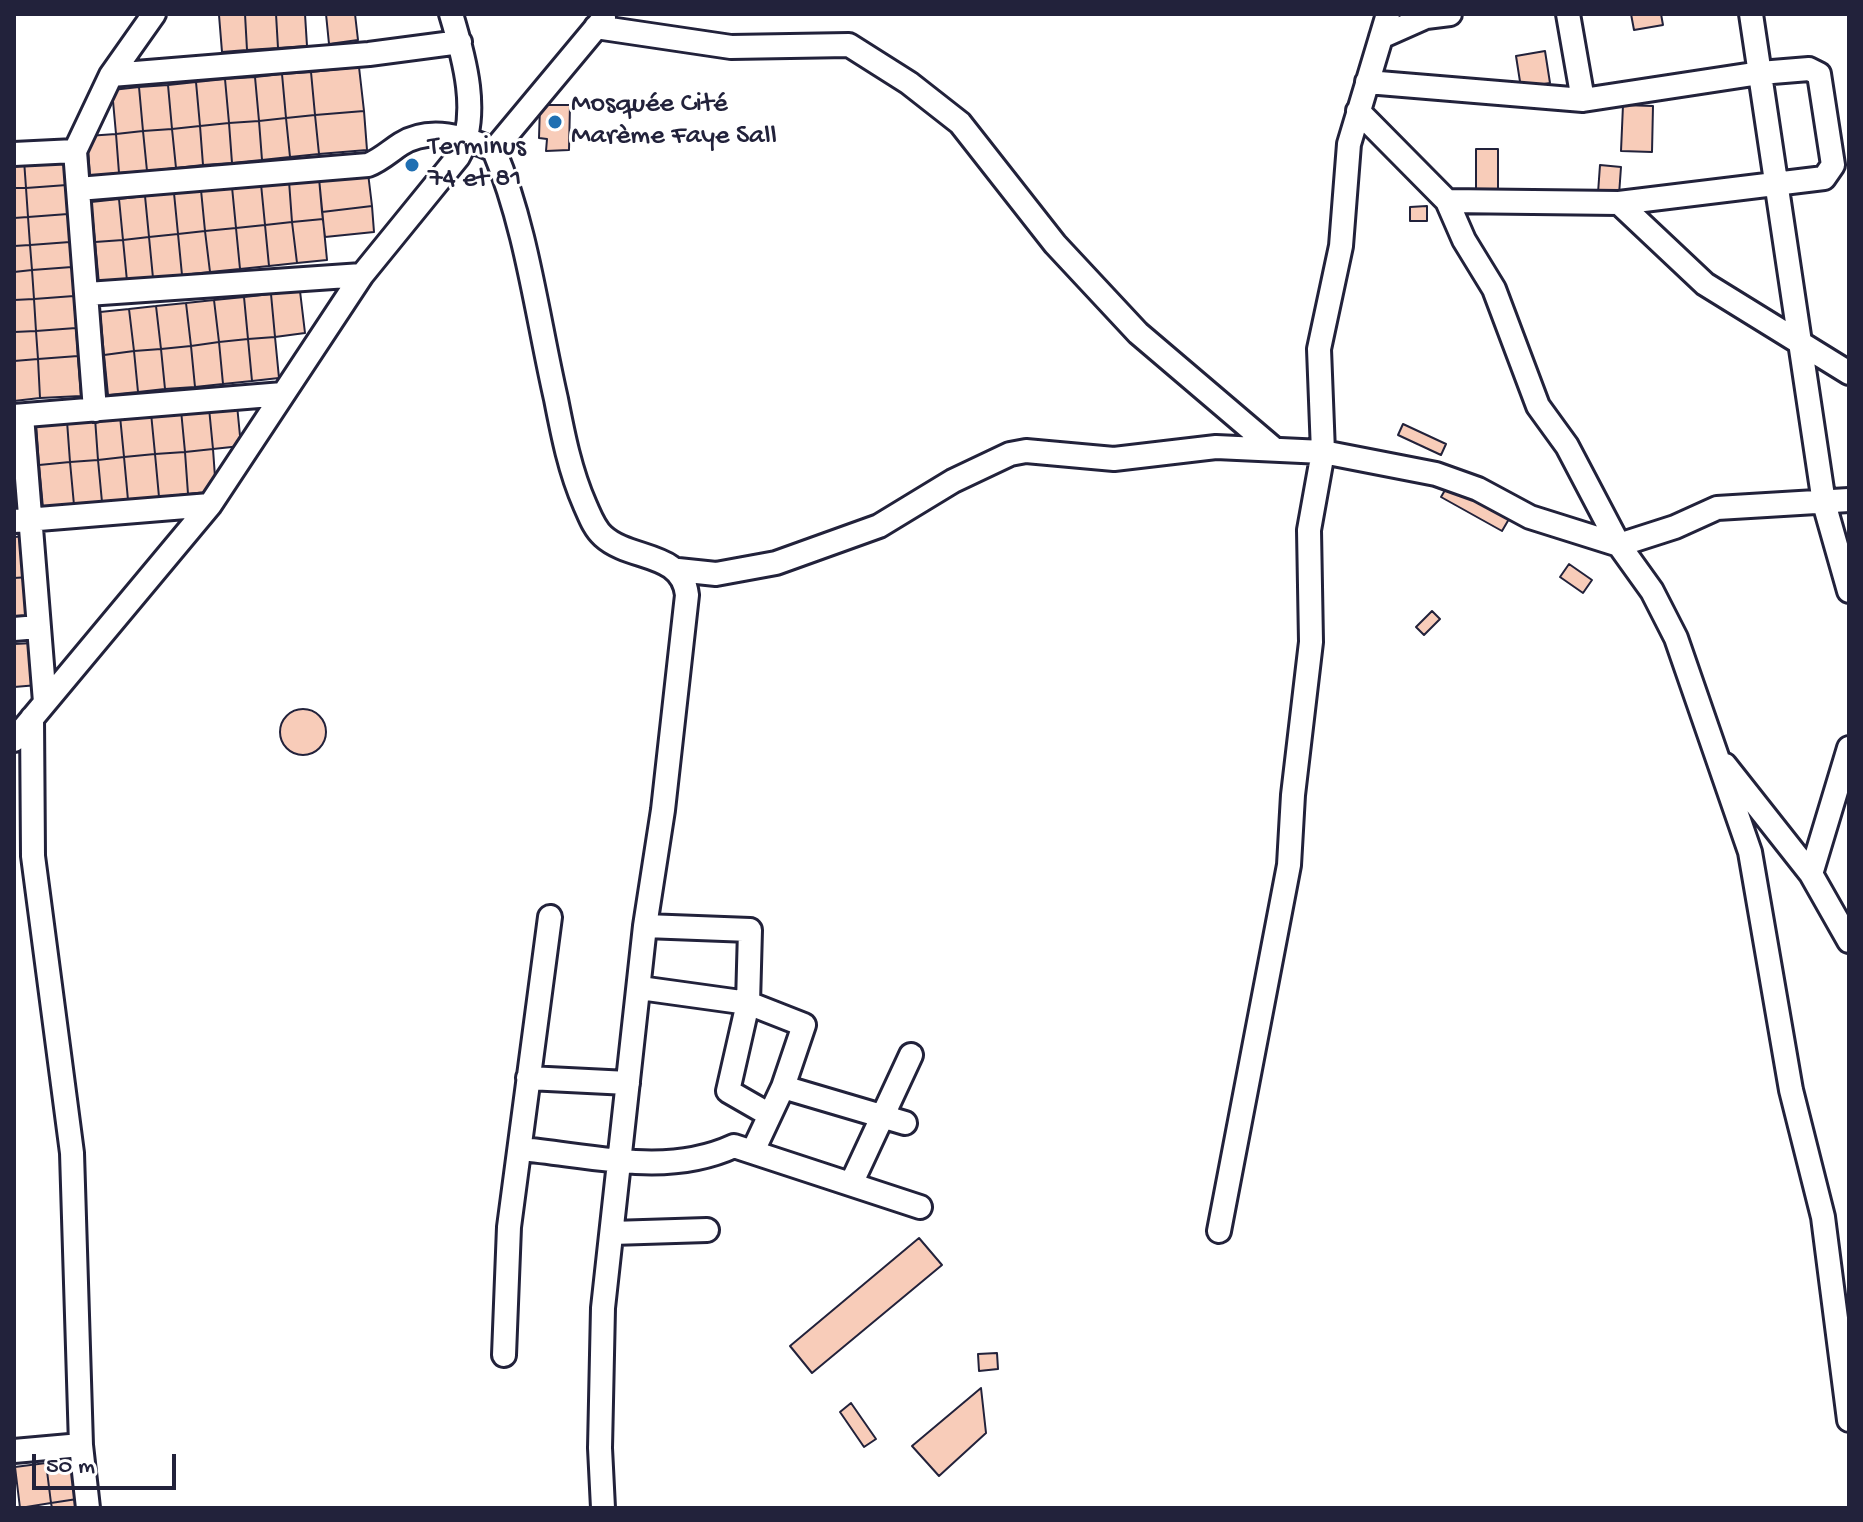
<!DOCTYPE html>
<html>
<head>
<meta charset="utf-8">
<style>
	body { margin:0 }
	#map { position:relative; width:1863px; height:1522px; overflow:hidden; background:#fff; font-family:"Gochi Hand",sans-serif }
	canvas { display:block }
	.frame { position:absolute; inset:0; border:16px solid #22223b; pointer-events:none }
	.scale { position:absolute; left:32px; top:1454px; width:144px; height:36px; box-sizing:border-box; border:4px solid #22223b; border-top:0; padding-left:10px; font-size:24px; line-height:28px; white-space:nowrap; color:#22223b; -webkit-text-stroke:6px #fff; paint-order:stroke }
</style>
</head>
<body>
<div id="map">
<canvas width="1863" height="1522"></canvas>
<div class="frame"></div>
<div class="scale">50 m</div>
</div>
<script>
const context = document.querySelector('canvas').getContext('2d');
context.lineJoin = 'round';
function fillPath(path, color) { context.fillStyle = color; context.fill(path, 'evenodd'); }
function stroke(path, color, width, dash) { context.strokeStyle = color; context.lineWidth = width; context.lineCap = dash ? 'butt' : 'round'; context.setLineDash(dash || []); context.stroke(path); }
function write(font, color, halo, rows, align = 'center') {
  context.font = font + ' "Gochi Hand",sans-serif'; context.lineWidth = 6; context.setLineDash([]); context.textBaseline = 'middle'; context.strokeStyle = halo; context.fillStyle = color; for (const [text, x, y, turn = 0] of rows) {
    context.save(); context.translate(x, y); context.rotate((+turn || 0) * Math.PI / 180); context.textAlign = isNaN(turn) ? turn : align; if (halo) context.strokeText(text, 0, 0); context.fillText(text, 0, 0); context.restore();
  }
}
const building = new Path2D(`
	M245,14H276L278,48L247,50Z
	M245,14L247,50L222,52L219,15Z
	M276,14H305L307,46L278,48Z
	M326,14H355L358,40L329,44Z
	M1631,14H1661L1663,25L1634,30Z
	M1545,51L1550,83L1521,88L1516,56Z
	M359,67L364,111L315,115L311,72Z
	M311,72L315,115L286,118L282,74Z
	M282,74L286,118L259,121L255,77Z
	M255,77L259,121L229,123L225,79Z
	M225,79L229,123L200,126L196,82Z
	M196,82L200,126L172,129L168,85Z
	M168,85L172,129L143,131L139,87Z
	M139,87L143,131L116,134L112,90Z
	M540,105H570L569,150L546,151L547,139L539,138Z
	M1623,105L1653,106L1652,152L1621,151Z
	M364,111L367,150L319,154L315,115Z
	M315,115L319,154L290,157L286,118Z
	M286,118L290,157L262,160L259,121Z
	M259,121L262,160L232,163L229,123Z
	M229,123L232,163L203,165L200,126Z
	M200,126L203,165L176,168L172,129Z
	M172,129L176,168L147,171L143,131Z
	M143,131L147,171L119,173L116,134Z
	M116,134L119,173L90,176L87,136Z
	M1476,149H1498V190H1476Z
	M65,157L67,185L26,188L24,160Z
	M24,160L26,188H14V161Z
	M1600,165L1621,167L1619,195L1598,193Z
	M368,173L372,206L322,212L319,178Z
	M319,178L323,219L292,222L289,181Z
	M289,181L292,222L265,225L261,184Z
	M261,184L265,225L236,228L232,187Z
	M67,185L68,214L28,217L26,188Z
	M232,187L236,228L205,231L201,190Z
	M14,188H26L28,217L14,218Z
	M201,190L205,231L178,234L174,193Z
	M174,193L178,234L149,237L145,196Z
	M145,196L149,237L123,240L119,199Z
	M119,199L123,240L95,242L91,202Z
	M372,206L374,232L325,237L322,212Z
	M1427,206V221H1410V207Z
	M68,214L70,242L30,245L28,217Z
	M28,217L30,245L14,246V218Z
	M323,219L327,260L297,263L292,222Z
	M292,222L297,263L269,266L265,225Z
	M265,225L269,266L240,269L236,228Z
	M236,228L240,269L210,272L205,231Z
	M205,231L210,272L182,275L178,234Z
	M178,234L182,275L153,278L149,237Z
	M149,237L153,278L127,281L123,240Z
	M123,240L127,281L99,284L95,242Z
	M70,242L72,267L32,270L30,245Z
	M30,245L32,270L14,272V246Z
	M72,267L74,296L34,299L32,270Z
	M32,270L34,299L14,300V272Z
	M300,291L305,333L275,337L271,294Z
	M271,294L275,337L248,339L244,297Z
	M74,296L76,328L36,331L34,299Z
	M244,297L248,339L219,342L214,300Z
	M34,299L36,331L14,332V300Z
	M214,300L219,342L191,346L186,303Z
	M186,303L191,346L161,349L156,306Z
	M156,306L161,349L134,351L129,309Z
	M129,309L134,351L104,355L100,312Z
	M76,328L78,356L38,359L36,331Z
	M36,331L38,359L14,361V332Z
	M275,337L279,378L252,381L248,339Z
	M248,339L252,381L223,384L219,342Z
	M219,342L223,384L195,387L191,346Z
	M191,346L195,387L165,389L161,349Z
	M161,349L165,389L138,392L134,351Z
	M134,351L138,392L108,395L104,355Z
	M78,356L81,396L40,398L38,359Z
	M38,359L40,398L14,401V361Z
	M237,405L241,446L213,449L209,408Z
	M209,408L213,449L185,452L181,410Z
	M181,410L185,452L155,454L151,413Z
	M151,413L155,454L124,457L120,416Z
	M120,416L124,457L98,460L95,418Z
	M95,418L98,460L70,462L67,421Z
	M67,421L70,462L39,465L36,424Z
	M1403,424L1446,444L1441,455L1398,435Z
	M213,449L216,491L188,494L185,452Z
	M185,452L188,494L159,497L155,454Z
	M155,454L159,497L128,500L124,457Z
	M124,457L128,500L102,502L98,460Z
	M98,460L102,502L74,505L70,462Z
	M70,462L74,505L43,508L39,465Z
	M1448,485L1509,519L1502,531L1441,497Z
	M27,536L29,577L14,578V537Z
	M1569,564L1592,580L1583,593L1560,577Z
	M29,577L33,619L14,621V578Z
	M1432,611L1440,619L1424,635L1416,627Z
	M34,643L38,685L14,687V644Z
	M280 732a23 23 0 1 1 46 0a23 23 0 1 1-46 0Z
	M919,1238L942,1265L812,1373L790,1346Z
	M997,1353L998,1369L979,1371L978,1354Z
	M981,1388L986,1433L939,1476L912,1446Z
	M851,1403L876,1439L864,1447L840,1412Z
	M71,1459L77,1499L51,1503L46,1463Z
	M46,1463L51,1503L20,1508L15,1467Z
	M77,1499L78,1508H52L51,1503Z`);
const minor = new Path2D(`
	M1568,14L1583,100
	M1751,14L1824,503L1849,591
	M596,27L731,47L849,45L909,83L960,123L1055,244L1138,333L1273,448
	M1381,37L1426,17L1450,14
	M111,75L369,54L460,42
	M1367,82L1583,100L1760,73L1809,69L1819,74L1833,165L1824,178L1619,203L1447,201
	M1358,111L1447,201L1464,240L1494,289L1538,406L1567,446L1619,545L1652,591L1676,638L1750,852L1791,1090L1823,1217L1849,1420
	M494,150L604,18
	M14,154L75,151
	M78,189L368,165C381,160 390,151 401,144C430,126 465,137 494,150C527,229 537,316 556,399C563,435 570,471 585,505C590,516 594,528 603,536C630,561 682,551 687,595L663,810L645,926L603,1308L600,1448L603,1508
	M1619,203L1705,284L1849,373
	M87,294L362,275
	M95,410L75,151L111,75L154,14
	M14,416L283,394
	M22,416L45,702
	M14,521L210,505
	M678,570L716,574L776,563L879,526L953,481L1010,454L1026,451L1114,459L1216,447L1323,452L1436,474L1478,489L1530,517L1619,545L1675,527L1717,508L1849,500
	M14,629L38,627
	M32,718L33,856L72,1153L81,1445L88,1508
	M14,740L210,505L362,275L458,157C481,116 464,57 451,14
	M1725,765L1811,874L1849,941
	M1811,874L1849,748
	M645,926L750,930L748,1003L728,1091L768,1114
	M640,988L748,1003L804,1025L783,1087L753,1151
	M528,1078L628,1083
	M783,1087L905,1123
	M522,1149C593,1156 667,1177 734,1146L920,1207
	M851,1184L911,1055
	M1219,1231L1289,865L1293,795L1311,642L1309,530L1323,452L1319,349L1341,246L1349,144L1388,14
	M612,1233L707,1230
	M504,1355L509,1227L550,917
	M14,1451L81,1445`);
const markers = [
	[555,122,8,"#1f6fb2"],
	[412,165,8,"#1f6fb2"]
];
const poiNames = [
	["Mosquée Cité",571,106],
	["Marème Faye Sall",571,138],
	["Terminus",428,149],
	["74 et 81",428,181]
];
fillPath(building, '#f8ccb9');
stroke(building, '#22223b', 2);
stroke(minor, '#22223b', 28);
stroke(minor, '#fff', 22);
for (const [x, y, r, color] of markers) { const dot = new Path2D(); dot.arc(x, y, r, 0, 2 * Math.PI); context.fillStyle = color; context.fill(dot); stroke(dot, '#fff', 3); }
write('28px', '#22223b', '#fff', poiNames, 'left');
</script>
</body>
</html>
